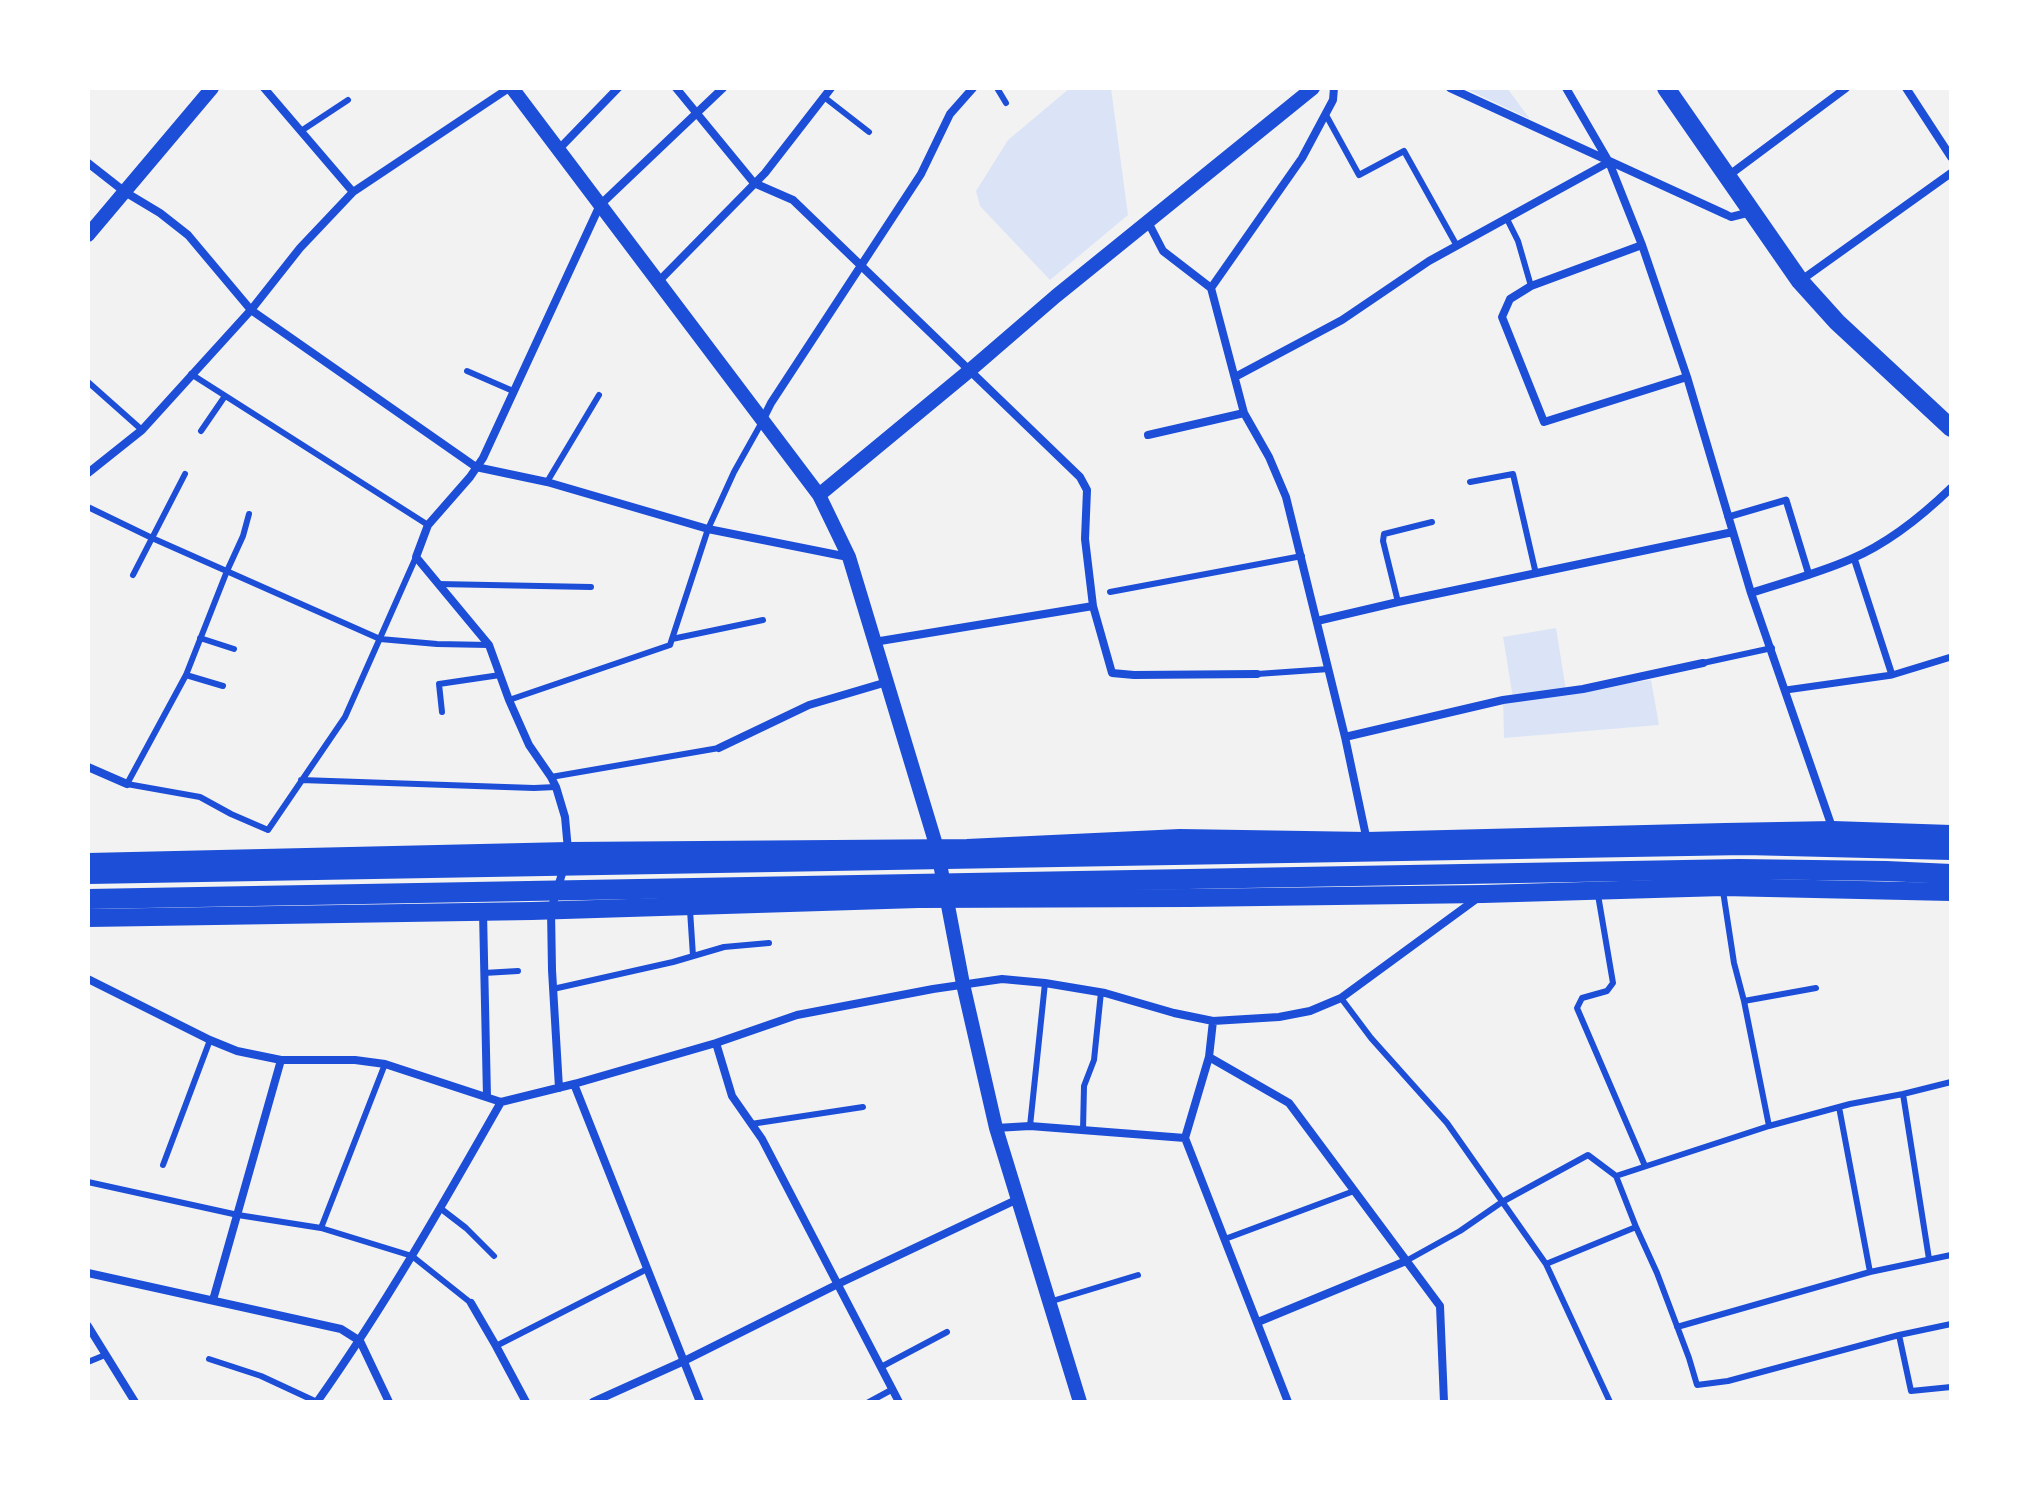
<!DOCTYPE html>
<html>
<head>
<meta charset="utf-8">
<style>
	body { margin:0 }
	#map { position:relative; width:2039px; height:1490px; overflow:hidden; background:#f2f2f2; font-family:"Open Sans",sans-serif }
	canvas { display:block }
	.frame { position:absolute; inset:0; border:90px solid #fff; pointer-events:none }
</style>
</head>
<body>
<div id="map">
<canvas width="2039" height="1490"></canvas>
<div class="frame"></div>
</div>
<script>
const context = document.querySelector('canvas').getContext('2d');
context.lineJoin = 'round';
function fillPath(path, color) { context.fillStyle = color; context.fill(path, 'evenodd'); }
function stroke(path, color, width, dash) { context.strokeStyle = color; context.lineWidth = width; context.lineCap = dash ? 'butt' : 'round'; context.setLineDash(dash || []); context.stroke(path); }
const green = new Path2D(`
	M1070,88H1111L1128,215L1050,280L980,206L976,191L1008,140Z
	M1464,88H1507L1530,119Z
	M1556,628L1566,690L1561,692L1651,680L1659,725L1504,738L1503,700L1513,698L1503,637Z`);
const service = new Path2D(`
	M997,88L1006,103
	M824,97L869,132
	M1326,115L1359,175L1404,151L1457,246
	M301,131L348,100
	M1507,219L1518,241L1531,286
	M467,371L513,391
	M191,374L428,525
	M88,382L142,430
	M201,431L225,396
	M547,482L599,395
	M1470,482L1513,474L1536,574
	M88,507L152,538L380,639L437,644L489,645
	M249,514L243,536L227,571L186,675L127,784L200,797L231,814L268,830L345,717L416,557
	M133,575L185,474
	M438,584L591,587
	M1110,592L1302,556
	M1398,602L1383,541L1384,534L1432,522
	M200,638L234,649
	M672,639L763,620
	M1703,663L1772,648
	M1257,674L1329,669
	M186,675L223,686
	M509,700L670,645L708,529L734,472L762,422
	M442,712L439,684L500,675
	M551,777L719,748
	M301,780L534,788L556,787
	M1723,891L1734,963L1744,1001L1769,1126
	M1598,895L1613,983L1607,991L1582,998L1577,1008L1645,1166
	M690,910L693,956
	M484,973L518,971
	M553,989L673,962L724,947L769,943
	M1341,998L1371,1038L1447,1123L1546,1264L1610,1402
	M1744,1001L1816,988
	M1903,1094L1929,1259
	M1839,1107L1870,1272
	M751,1124L863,1107
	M1030,1126L1045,983
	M1083,1130L1084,1086L1094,1060L1101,992
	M163,1165L210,1040
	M1616,1176L1769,1126L1850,1104L1903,1094L1951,1082
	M88,1182L238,1215L321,1228L412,1256L471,1303
	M440,1208L466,1228L494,1256
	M321,1228L385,1064
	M1225,1239L1354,1191
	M1406,1261L1460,1231L1502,1202L1588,1155L1616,1176L1636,1227L1657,1273L1689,1358L1697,1385L1728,1381L1899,1335L1911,1391L1951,1387
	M1546,1264L1636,1227
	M1049,1302L1138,1275
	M1677,1327L1870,1272L1951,1255
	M1899,1335L1951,1324
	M496,1346L647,1269
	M209,1359L261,1376L317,1402
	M88,1362L105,1355
	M881,1367L947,1332
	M869,1402L893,1389`);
const pedestrian = new Path2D(`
	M1728,517L1786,500L1809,575
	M1854,558L1892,675
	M1786,690L1892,675L1951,657`);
const minor = new Path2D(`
	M264,88L353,192
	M676,88L754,183L793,200L1080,477L1087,490L1085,539L1093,606L1112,673L1134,675L1257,674
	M1450,88L1727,215L1731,217L1751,212
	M1566,88L1609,162L1642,245L1687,377L1751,593L1833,830
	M1906,88L1951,157
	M558,150L618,88
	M88,163L125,192L160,213L188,235L251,310L476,467L547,482L708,529L848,557
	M1728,176L1846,88
	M1148,222L1163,251L1211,288L1244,413L1269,457L1286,497L1345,737L1367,841
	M1642,245L1531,286L1510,299L1502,317L1544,422L1687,377
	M1800,281L1951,173
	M658,282L765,173L831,88
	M1211,288L1302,158L1333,100L1334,88
	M1235,377L1342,320L1429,261L1609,162
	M762,421L771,403L921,174L950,114L973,88
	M1148,435L1244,413
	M88,473L142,430L251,310L300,248L353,192L509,88
	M1751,593C1785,582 1819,573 1851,559C1889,543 1922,516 1951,488
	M1317,621L1398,602L1733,532
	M874,642L1093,606
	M1345,737L1503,700L1583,689L1703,663
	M719,748L809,705L887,682
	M88,767L127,784
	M568,850L565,817L556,787L551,777L529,745L509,700L489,645L416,557L428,525L470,477L483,458L600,205L723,88
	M483,912L487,1097
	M88,979L210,1040L237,1051L281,1060H355L385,1064L501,1102L574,1084L716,1043L797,1015L933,989L1002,979L1045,983L1105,993L1174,1013L1213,1021L1279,1017L1310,1011L1341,998L1479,897
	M1213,1021L1209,1057L1185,1138L1288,1402
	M716,1043L732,1096L762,1139L899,1402
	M1209,1057L1289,1103L1440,1306L1444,1402
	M574,1084L700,1402
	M559,1088L552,970L551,910L564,867
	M996,1128L1030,1126L1185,1138
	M88,1273L341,1329L360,1341L389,1402
	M213,1300L281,1060
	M471,1303L496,1346L526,1402
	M1258,1322L1406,1261
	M88,1326L135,1402
	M317,1402C385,1306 443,1204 501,1102
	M593,1402L684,1361L838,1284L1018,1199`);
const tertiary = new Path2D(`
	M512,88L819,495L849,557L937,848L963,984L996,1128L1080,1402
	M88,235L212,88
	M819,495L969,371L1056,296L1313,88`);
const primary = new Path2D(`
	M1666,88L1800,281L1837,322L1951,428`);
const trunk = new Path2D(`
	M88,862L568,851L967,848L1180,838L1367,841L1725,832L1833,830L1951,834
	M88,918L532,911L918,899L1189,898L1483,894L1723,887L1951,892`);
const motorway = new Path2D(`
	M88,874L1745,845L1951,850
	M88,899L1739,869L1886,871L1951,874`);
fillPath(green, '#dbe4f7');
stroke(service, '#1d4ed8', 6);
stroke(pedestrian, '#1d4ed8', 7);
stroke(minor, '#1d4ed8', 8);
stroke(tertiary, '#1d4ed8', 14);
stroke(primary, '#1d4ed8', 18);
stroke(trunk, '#1d4ed8', 18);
stroke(motorway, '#1d4ed8', 20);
</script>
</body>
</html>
